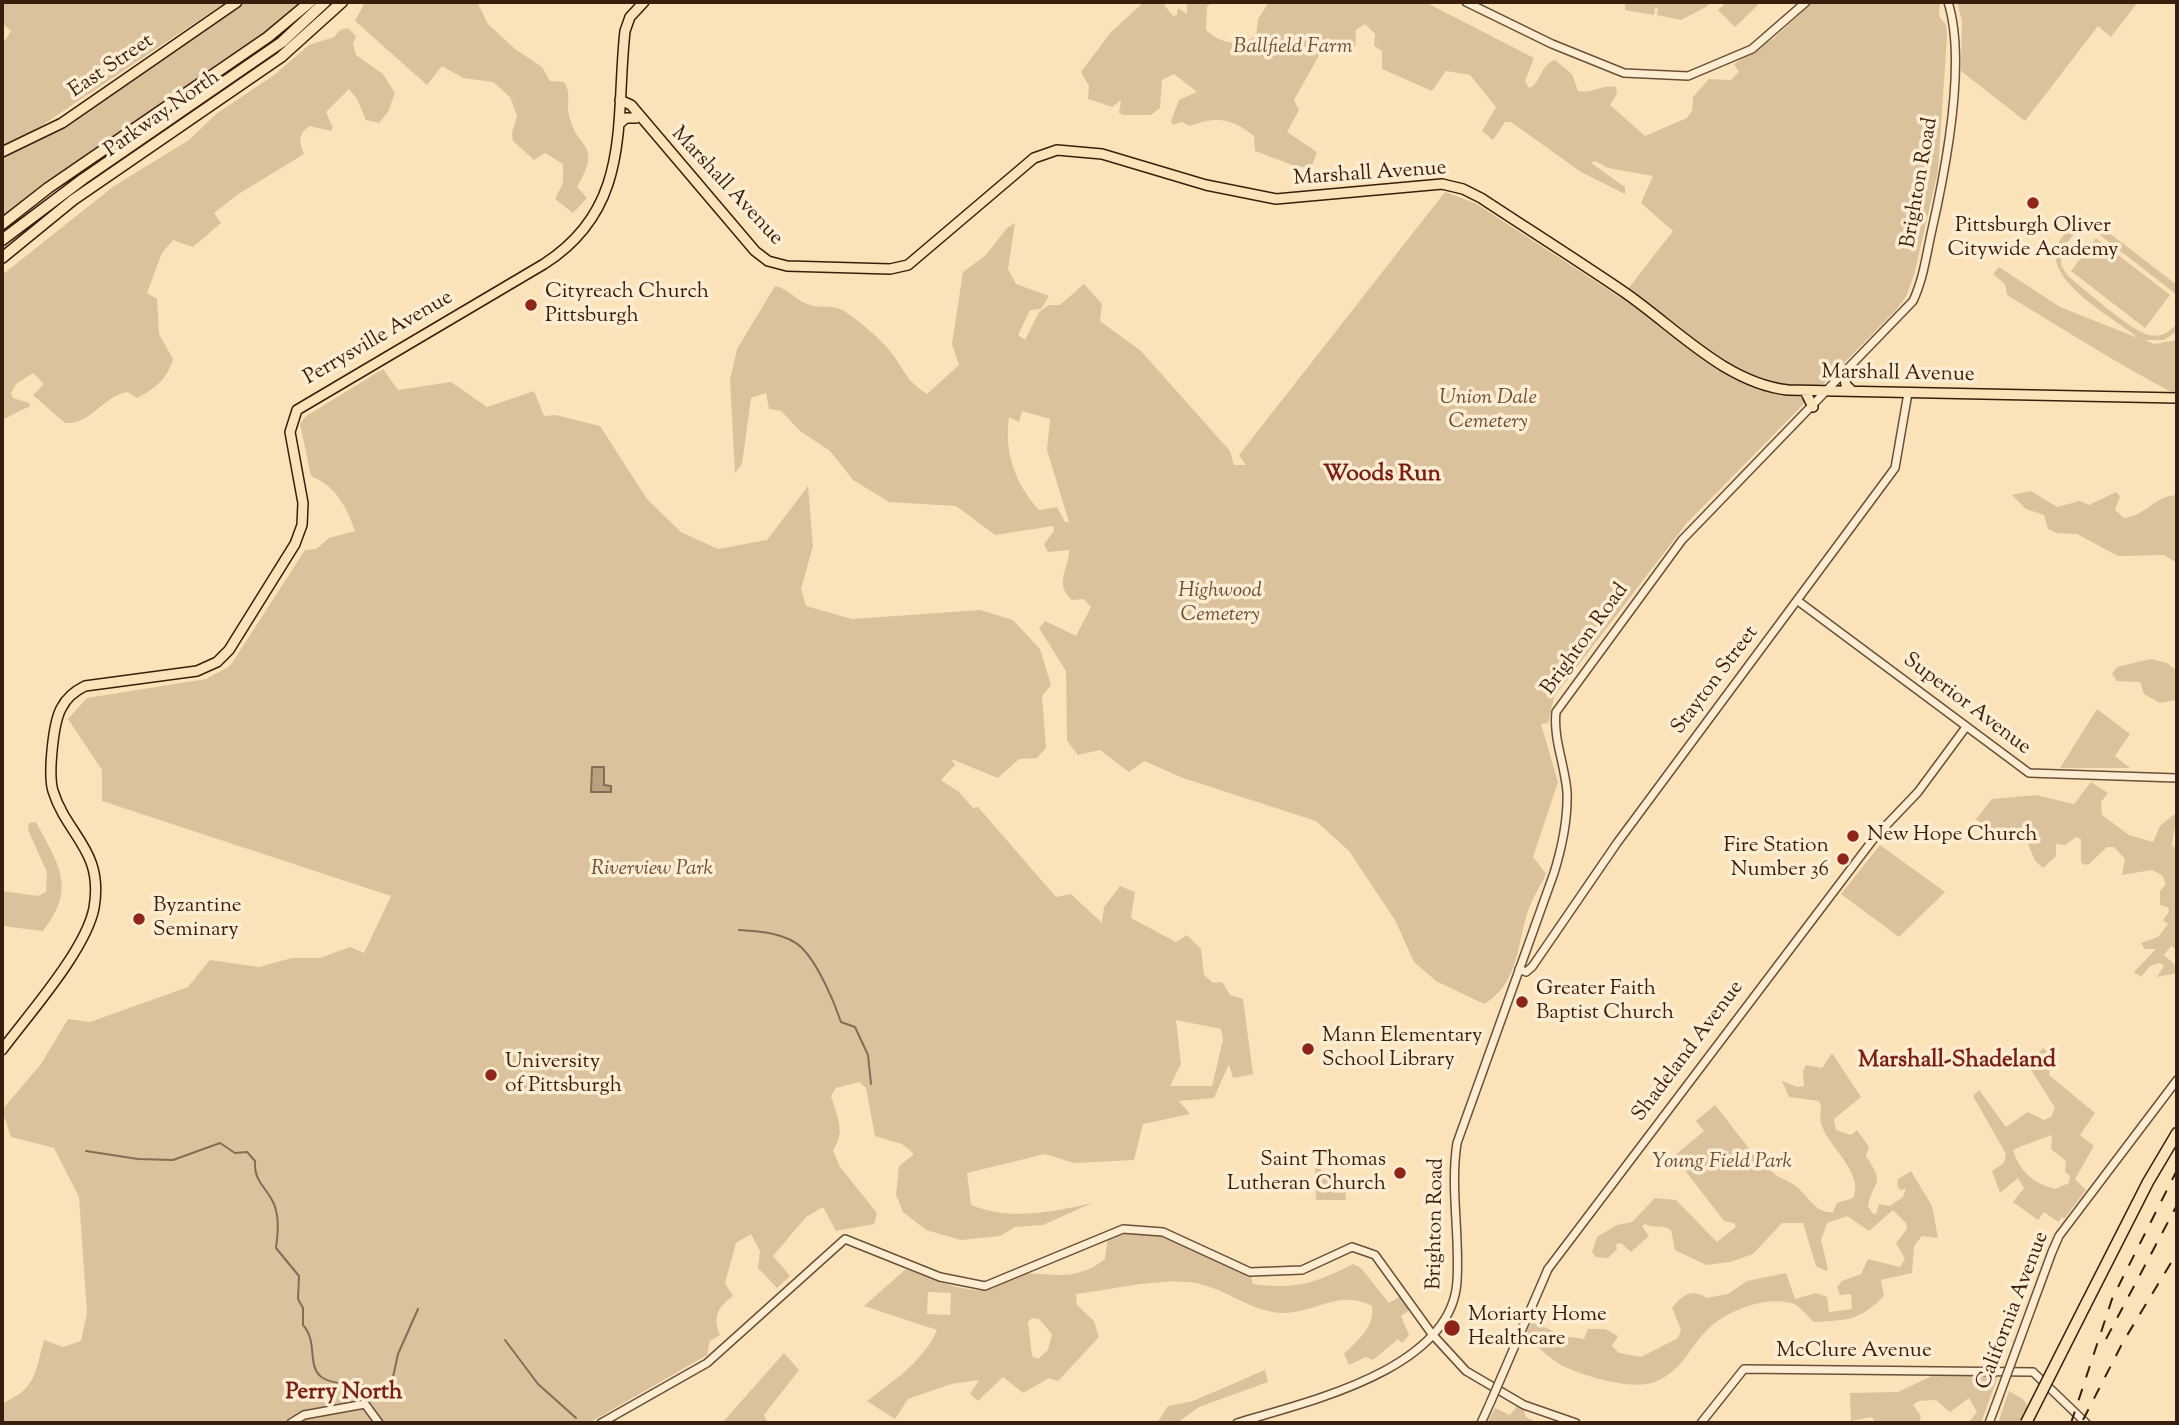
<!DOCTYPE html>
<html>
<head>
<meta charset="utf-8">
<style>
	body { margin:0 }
	#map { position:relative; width:2179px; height:1425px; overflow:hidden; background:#fbe3b9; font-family:"Sorts Mill Goudy",serif }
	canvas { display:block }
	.frame { position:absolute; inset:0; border:4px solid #391e0e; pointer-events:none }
</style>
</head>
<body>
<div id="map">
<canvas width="2179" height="1425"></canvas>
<div class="frame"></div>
</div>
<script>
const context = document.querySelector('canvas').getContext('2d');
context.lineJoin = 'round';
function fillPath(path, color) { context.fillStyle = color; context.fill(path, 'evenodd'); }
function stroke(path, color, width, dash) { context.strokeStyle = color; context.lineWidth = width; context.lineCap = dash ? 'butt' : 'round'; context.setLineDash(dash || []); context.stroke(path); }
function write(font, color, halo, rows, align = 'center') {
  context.font = font + ' "Sorts Mill Goudy",serif'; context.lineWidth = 7; context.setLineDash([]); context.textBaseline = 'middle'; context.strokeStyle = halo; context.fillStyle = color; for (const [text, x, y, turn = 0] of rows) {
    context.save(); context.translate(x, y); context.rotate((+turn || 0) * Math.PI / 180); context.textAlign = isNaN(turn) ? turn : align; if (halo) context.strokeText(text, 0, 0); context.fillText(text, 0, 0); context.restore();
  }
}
const green = new Path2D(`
	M2,2H226L23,138L2,146V45L11,31L2,23Z
	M237,2H309L2,224V152L30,140Z
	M365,2H477L488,24L515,49L542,67L550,81L564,82C572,94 566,102 569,115C576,150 604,142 577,187L587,198L573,213L555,199L563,183V164L545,153L534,160L513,141L512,133L517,116L510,97L493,82L463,78L442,66L427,85L355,21Z
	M1144,2H1162L1173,16L1177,15L1178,8L1187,14V3L1212,2L1207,7L1206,30C1222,44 1237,47 1256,36L1258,19L1269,2H1425L1534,58L1525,81L1529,88C1540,85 1540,65 1555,60L1572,74L1578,91C1593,94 1602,84 1616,87L1617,94L1610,105L1645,136L1687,118L1692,111L1693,97L1709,79L1731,80L1739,72L1734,64L1774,38L1813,2H1940L1939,16L1946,25L1947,37L1938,171L1914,275L1906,297L1896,310L1686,524L1554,697L1548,723L1541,724L1558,782L1533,857L1546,874C1540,887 1531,900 1527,914C1517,948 1517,985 1484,1004L1436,981L1414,962L1395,920L1349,851L1316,821L1183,778L1144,761L1129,772L1100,750L1078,755L1067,741L1066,671L1039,628L1045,621L1076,636L1091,607L1084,599L1072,600C1053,584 1070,567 1069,550L1048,552L1044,544L1054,531L1053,526L995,535L956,506L889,502L853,480L830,451L800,431L781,411L769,409L766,393L751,398L742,464L735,473L730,380L737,349L775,286C790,289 794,299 807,304C818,309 834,304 844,311C862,323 883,340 896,359C908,377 908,381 927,394L959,365L952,344L963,272L986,255L1007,228L1015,223L1008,269L1016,284L1049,296L1041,309L1030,310L1018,335L1025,340L1039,312L1049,305H1060L1084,284L1102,304L1100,321L1141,351L1230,451L1234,465H1246L1239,455L1445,192L1475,203L1621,298L1673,231L1641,203L1653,176L1608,168L1595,161L1591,163L1625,187V194L1581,172L1511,122H1505L1493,140L1482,131L1496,107L1470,75L1446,71L1432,91L1382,69V51L1374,46L1375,34L1365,24L1356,30L1355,53L1326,43L1294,100L1299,110L1287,132L1317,152L1311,168L1295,166L1255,151L1254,136C1231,118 1217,116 1190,126L1182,122L1173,125L1171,121L1179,100L1197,92L1174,74L1162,80L1160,108L1151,115H1123L1119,113L1121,100L1112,107L1088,99L1089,86L1081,72L1111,32ZM1022,411L1050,419L1047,450L1069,522H1065L1057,507L1039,510C1015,483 1004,453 1009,417L1019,422Z
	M1625,2H1709L1708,6L1681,20L1657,15L1658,8L1655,7L1654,15L1625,10Z
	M1727,2H1761L1735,27L1718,10Z
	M1957,2H2138L2111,37L2098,26L2025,121L1961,71L1962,21Z
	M348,28L356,36L353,44L356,55L383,74L395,93L388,112L379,123L366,120L357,99L349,89L326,112L333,128L331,131L309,126C298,135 299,141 304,154L237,195L214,213L221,223L193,247L173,240L162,253L147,293L157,299L159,334L173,359C167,379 156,388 137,398L127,392C103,396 91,425 65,423L33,395L44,384L33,373L16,384L11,393L13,398L29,403L30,406L2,420V275L114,186L189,140L216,114L274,75L309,45L334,37L340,30Z
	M2091,219L2177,285V295L2096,232L2075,233L2062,249L2061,265L2068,276C2084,289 2131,331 2149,335C2161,338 2170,332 2177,323V331L2164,340H2145L2154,344L2177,340V395C2118,364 2064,330 2007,295L2005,284L1993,274L1999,267L2060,307L2138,338C2115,318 2036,278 2060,240C2066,230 2076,226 2088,225Z
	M2096,238L2170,295L2145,328L2071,271Z
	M383,369L398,390L451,382L487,407L534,391L544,416L556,415L600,426L647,499L681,532L718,549L767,540L808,486L813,546L801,589L806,606L852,619L980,610L1013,620L1040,649L1051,685L1042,696L1046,748L1037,758L1019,759L998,778L951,759L955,765L941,780L959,792L973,808L978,807L1056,897L1071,894L1102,923L1104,907L1120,886L1135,892L1131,918L1176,942L1187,935L1201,949L1204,975L1213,983L1222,982L1230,995L1243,999L1253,1074L1233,1078L1229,1064L1214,1098L1179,1101L1190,1114L1143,1124L1134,1160L1074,1163L1045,1154L967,1173L971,1205C1010,1221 1053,1212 1092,1203L1043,1225L1015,1227L1000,1236L961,1240L926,1230L903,1212L896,1195L899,1166L914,1154L902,1144L875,1136L866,1088L859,1082L836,1088L831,1096C837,1115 846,1133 833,1150L840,1167L877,1213L874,1224L836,1231L823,1207L806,1217L773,1256L790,1276L777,1288L758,1268L760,1251L751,1234L736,1243L725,1283L733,1296C718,1307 712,1317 720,1335L710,1341L707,1355L589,1423H2V1403C36,1390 35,1372 44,1340L63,1347L81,1341L87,1313L79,1197L54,1148L11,1137L2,1110L41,1064L68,1019L90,1022L188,987L210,960L259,967L292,958H320L350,947L364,953L391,896L102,801V770L68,719L87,698L206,679L230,666L305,550L316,549L329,538L355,531C346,506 336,486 311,476L300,424L306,416ZM1176,1020L1221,1029L1223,1040L1212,1086H1170L1181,1064Z
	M2031,491L2057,507L2080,501L2089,505L2116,492L2120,496L2115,510L2124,518C2145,516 2155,496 2176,495L2177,563L2164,555L2118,556L2077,534L2056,533L2048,529L2044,515L2026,509L2012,495Z
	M2151,659L2167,663L2177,671V700L2160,703L2144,694L2140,682L2117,681L2112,674L2117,667Z
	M2097,709L2130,734L2115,756L2130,768H2060Z
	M2091,782L2108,793L2101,802L2102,815L2129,835L2153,842L2160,826L2177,812L2172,845L2177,850L2175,929L2177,950L2171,946L2164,955L2174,964L2177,973L2157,977L2164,966L2160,963L2150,966L2141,977L2134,972L2156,949H2145L2141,943L2158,937L2168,924L2163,920L2169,912L2168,907L2160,905V891L2166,884L2162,875L2152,870L2122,875L2125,859L2114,847H2107L2089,864L2084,865L2081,862V839L2076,837L2065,845L2056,844V856L2043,868L2035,861L2025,837C2014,833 2009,836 2003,845L1976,819L1992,799L2036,795L2074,804Z
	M36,822C59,866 77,887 43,931L2,926V891L38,896L46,892L47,872L28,830L29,823Z
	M1880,845L1945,892L1899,937L1841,894Z
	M2043,1048L2052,1055L2049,1075L2095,1113L2080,1135L2094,1146L2075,1179L2086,1190L2064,1219L2062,1217L2058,1222L2044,1212L2038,1220L2013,1202L2024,1188L2018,1178L2000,1193L1992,1171L2004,1163L2006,1154L1973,1096L1979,1090L2006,1127L2028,1112L2044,1120L2051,1117L2055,1108L2028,1065ZM2052,1135L2051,1149L2066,1161L2065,1172L2070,1176L2069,1183L2055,1189C2033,1183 2020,1172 2013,1150C2026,1144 2038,1140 2052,1135Z
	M1832,1053L1861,1097L1834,1119L1836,1130L1851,1135L1857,1130L1869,1147L1866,1156C1886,1187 1874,1177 1868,1206L1872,1213L1876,1214L1879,1204L1890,1206L1903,1197L1906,1189L1900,1190L1897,1184L1898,1179L1911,1171L1932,1206L1938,1238L1922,1236L1914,1246L1912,1273L1881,1280L1884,1296C1859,1321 1848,1320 1814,1322C1808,1317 1801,1307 1794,1304C1768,1295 1728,1310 1709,1328C1690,1346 1683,1370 1657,1381C1635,1392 1584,1376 1563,1366C1550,1359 1537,1346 1525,1336L1532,1321L1563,1336L1584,1339L1588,1329H1605L1618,1336L1612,1346L1619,1353L1641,1357L1678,1338L1681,1330L1672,1308C1682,1295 1692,1288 1707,1298L1728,1294L1747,1281L1786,1273L1795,1299L1816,1293L1827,1297L1829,1312L1852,1309L1851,1294L1840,1295L1837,1287L1842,1281L1861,1274L1868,1259L1900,1267L1905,1259L1896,1243L1907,1229L1906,1223L1893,1210L1869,1231L1847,1216L1827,1223L1821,1240L1828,1269L1826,1271L1816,1266L1803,1223H1782L1753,1254L1730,1262L1706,1265L1675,1250L1671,1230C1662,1224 1654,1229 1645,1224L1642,1226L1649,1236L1631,1252L1621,1243L1616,1244L1617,1249L1608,1258L1596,1257L1592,1252L1597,1237L1617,1225L1632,1222L1655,1198L1676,1200L1717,1242L1736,1227L1734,1223L1724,1221L1674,1156L1704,1131L1696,1121L1715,1105C1734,1128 1752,1156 1776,1175C1783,1180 1794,1183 1799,1189C1809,1198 1817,1214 1833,1212L1837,1203L1853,1198C1865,1172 1827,1147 1821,1123C1819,1115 1823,1108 1819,1101L1789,1097L1782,1081L1797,1087L1804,1086L1803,1071L1806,1065L1822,1068Z
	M1315,1167L1345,1180L1346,1200H1316Z
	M1118,1229L1157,1230L1250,1272L1253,1284C1295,1290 1316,1283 1353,1264L1361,1268L1389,1303L1404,1294L1414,1307L1401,1316L1409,1335L1402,1343L1398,1339L1373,1360L1366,1357L1349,1365L1344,1354C1357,1341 1375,1327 1372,1306C1339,1289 1318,1312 1284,1313C1255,1313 1232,1293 1204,1285C1170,1275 1112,1290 1076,1294L1077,1305L1094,1321L1099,1337L1058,1381L1049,1378L1023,1393L1003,1377L978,1401L970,1394L979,1380L951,1384L908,1399L895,1419L867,1401C893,1381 923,1362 937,1330L864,1306L906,1269C926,1277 968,1295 989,1289C1001,1285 1016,1272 1028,1273C1059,1275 1078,1280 1105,1259L1108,1234ZM928,1292L951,1293L950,1315L927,1314ZM1032,1318L1039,1319L1052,1334L1048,1350L1038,1359L1032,1356L1028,1322Z
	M784,1353L799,1370L764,1415L767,1422L722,1423Z
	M1265,1370L1268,1382L1199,1407L1177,1423H1157L1168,1406L1193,1401Z
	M1936,1374L1998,1376L1981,1423H1968L1977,1412L1969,1398L1950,1412L1936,1400L1918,1401L1913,1405L1921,1416L1919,1423H1876L1872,1417L1851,1421L1850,1393L1898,1392Z
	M2009,1391L2023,1399L2029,1408L2022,1423H1998Z
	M1517,1406L1523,1408L1526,1417L1538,1423H1487L1495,1408L1510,1415Z`);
const water = new Path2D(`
	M592,767H604V785L611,786V792H591Z`);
const stream = new Path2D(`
	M739,930C759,931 787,933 802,948C818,964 834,1001 841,1022L855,1027L868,1055L871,1084
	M86,1151L138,1159L173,1160L220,1143L235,1153L247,1152L255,1161C254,1181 264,1185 272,1200C280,1214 278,1233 276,1248L299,1276L298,1299L303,1308V1325C325,1349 291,1388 361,1383L371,1392
	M505,1340L538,1384L576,1418
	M390,1391L398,1354L418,1309`);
const minor = new Path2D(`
	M1466,2L1552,44L1624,73L1688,76L1752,49L1806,2
	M1798,601L2029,773L2177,778
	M1519,969L1526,972L1532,967L1617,843L1895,468L1908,393
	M2052,1252L2059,1236L2177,1080
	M1548,1269L1875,837L1918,792L1966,727
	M291,1423L304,1415L365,1404L379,1423
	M601,1423L707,1363L845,1239L940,1277L985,1286L1123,1229L1163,1232L1250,1272L1302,1270L1352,1247L1375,1255L1432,1334L1466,1371L1524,1405L1576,1423
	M1237,1423C1306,1402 1452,1370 1457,1281C1460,1235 1450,1188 1457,1143L1554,873C1562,847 1568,820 1567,792C1565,765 1553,739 1556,712L1682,540L1913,301C1923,280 1926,257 1931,234C1945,173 1967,62 1948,2
	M1481,1423L1491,1401
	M1701,1423L1744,1369L2033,1372L2086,1423
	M1989,1423L1995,1407`);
const major = new Path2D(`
	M620,100L631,105L755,251L768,261L787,266L890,269L908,265L1034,158L1057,150L1102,154L1206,185L1276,199L1442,184L1463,189L1481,198C1528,229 1577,260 1624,292C1675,327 1725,383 1788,390L2177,398
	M619,124L626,118H636
	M2,152L62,123L237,2
	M1844,374L1846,385L1852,391
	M1805,391L1813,407
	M2,1050C28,1015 86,950 94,908C104,850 67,836 53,791C48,775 53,721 62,707C67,697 75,691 85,686L197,671L217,662L229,650L295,544L302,525L303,503L290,432L297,410L544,264C633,207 615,122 625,31L630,17L644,2`);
const highway = new Path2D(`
	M2,224L48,188L268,37L310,2
	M2,240L83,179L282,42L325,2
	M2,258L73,200L281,57L342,2
	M2085,1306L2148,1182L2177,1133`);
const rail = new Path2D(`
	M2106,1339L2177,1205
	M2083,1420L2123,1342L2177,1253
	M2071,1423L2112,1299L2177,1170`);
const minorBridge = new Path2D(`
	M1491,1401L1548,1269
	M1995,1407L2052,1252`);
const highwayBridge = new Path2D(`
	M2026,1423L2085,1306`);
const markers = [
	[2033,203,7,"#8f2418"],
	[531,305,7,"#8f2418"],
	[1853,836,7,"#8f2418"],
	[1843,859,7,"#8f2418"],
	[139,919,7,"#8f2418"],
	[1522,1002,7,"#8f2418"],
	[1308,1049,7,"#8f2418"],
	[491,1075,7,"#8f2418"],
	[1400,1173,7,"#8f2418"],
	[1452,1328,9,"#8f2418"]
];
const parkNames = [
	["Ballfield Farm",1293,48],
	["Union Dale",1488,399],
	["Cemetery",1488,423],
	["Highwood",1220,592],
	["Cemetery",1220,616],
	["Riverview Park",652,870],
	["Young Field Park",1722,1163]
];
const streetNames = [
	["East Street",112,67,-34],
	["Parkway North",163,115,-35],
	["Marshall Avenue",1370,175,-4],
	["Brighton Road",1921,183,-80],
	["Marshall Avenue",726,187,47],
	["Perrysville Avenue",379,339,-30],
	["Marshall Avenue",1898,375,1],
	["Brighton Road",1586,640,-54],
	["Stayton Street",1716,681,-53],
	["Superior Avenue",1966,705,37],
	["Shadeland Avenue",1689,1052,-53],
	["Brighton Road",1437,1224,-89],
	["California Avenue",2014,1311,-69],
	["McClure Avenue",1854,1352]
];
const poiNames = [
	["Pittsburgh Oliver",2033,227,"center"],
	["Citywide Academy",2033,251,"center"],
	["Cityreach Church",545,293],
	["Pittsburgh",545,317],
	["New Hope Church",1867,836],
	["Fire Station",1829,847,"right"],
	["Number 36",1829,871,"right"],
	["Byzantine",153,907],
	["Seminary",153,931],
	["Greater Faith",1536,990],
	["Baptist Church",1536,1014],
	["Mann Elementary",1322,1037],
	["School Library",1322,1061],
	["University",505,1063],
	["of Pittsburgh",505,1087],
	["Saint Thomas",1386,1161,"right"],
	["Lutheran Church",1386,1185,"right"],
	["Moriarty Home",1468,1316],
	["Healthcare",1468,1340]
];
const neighbourhoodNames = [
	["Woods Run",1382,476],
	["Marshall-Shadeland",1957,1062],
	["Perry North",344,1394]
];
fillPath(green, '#dac29c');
fillPath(water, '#b9a07f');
stroke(water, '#866c52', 2);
stroke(stream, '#866c52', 2);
stroke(minor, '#6a4f39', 10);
stroke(major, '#391e0e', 12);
stroke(highway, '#391e0e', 13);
stroke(minor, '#fcedd2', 7);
stroke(major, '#fbe3b9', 9);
stroke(highway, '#fbe3b9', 10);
stroke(rail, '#391e0e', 2, [12, 12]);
stroke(minorBridge, '#6a4f39', 10, []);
stroke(highwayBridge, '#391e0e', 13, []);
stroke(minorBridge, '#fcedd2', 7);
stroke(highwayBridge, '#fbe3b9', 10);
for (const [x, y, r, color] of markers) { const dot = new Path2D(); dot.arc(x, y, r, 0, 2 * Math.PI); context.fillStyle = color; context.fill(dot); stroke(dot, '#fcedd2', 2.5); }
write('italic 21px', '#694f39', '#fcedd2', parkNames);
write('21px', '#391e0e', '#fcedd2', streetNames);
write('21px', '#391e0e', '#fcedd2', poiNames, 'left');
write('bold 23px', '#7a1f14', '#fcedd2', neighbourhoodNames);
</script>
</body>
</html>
